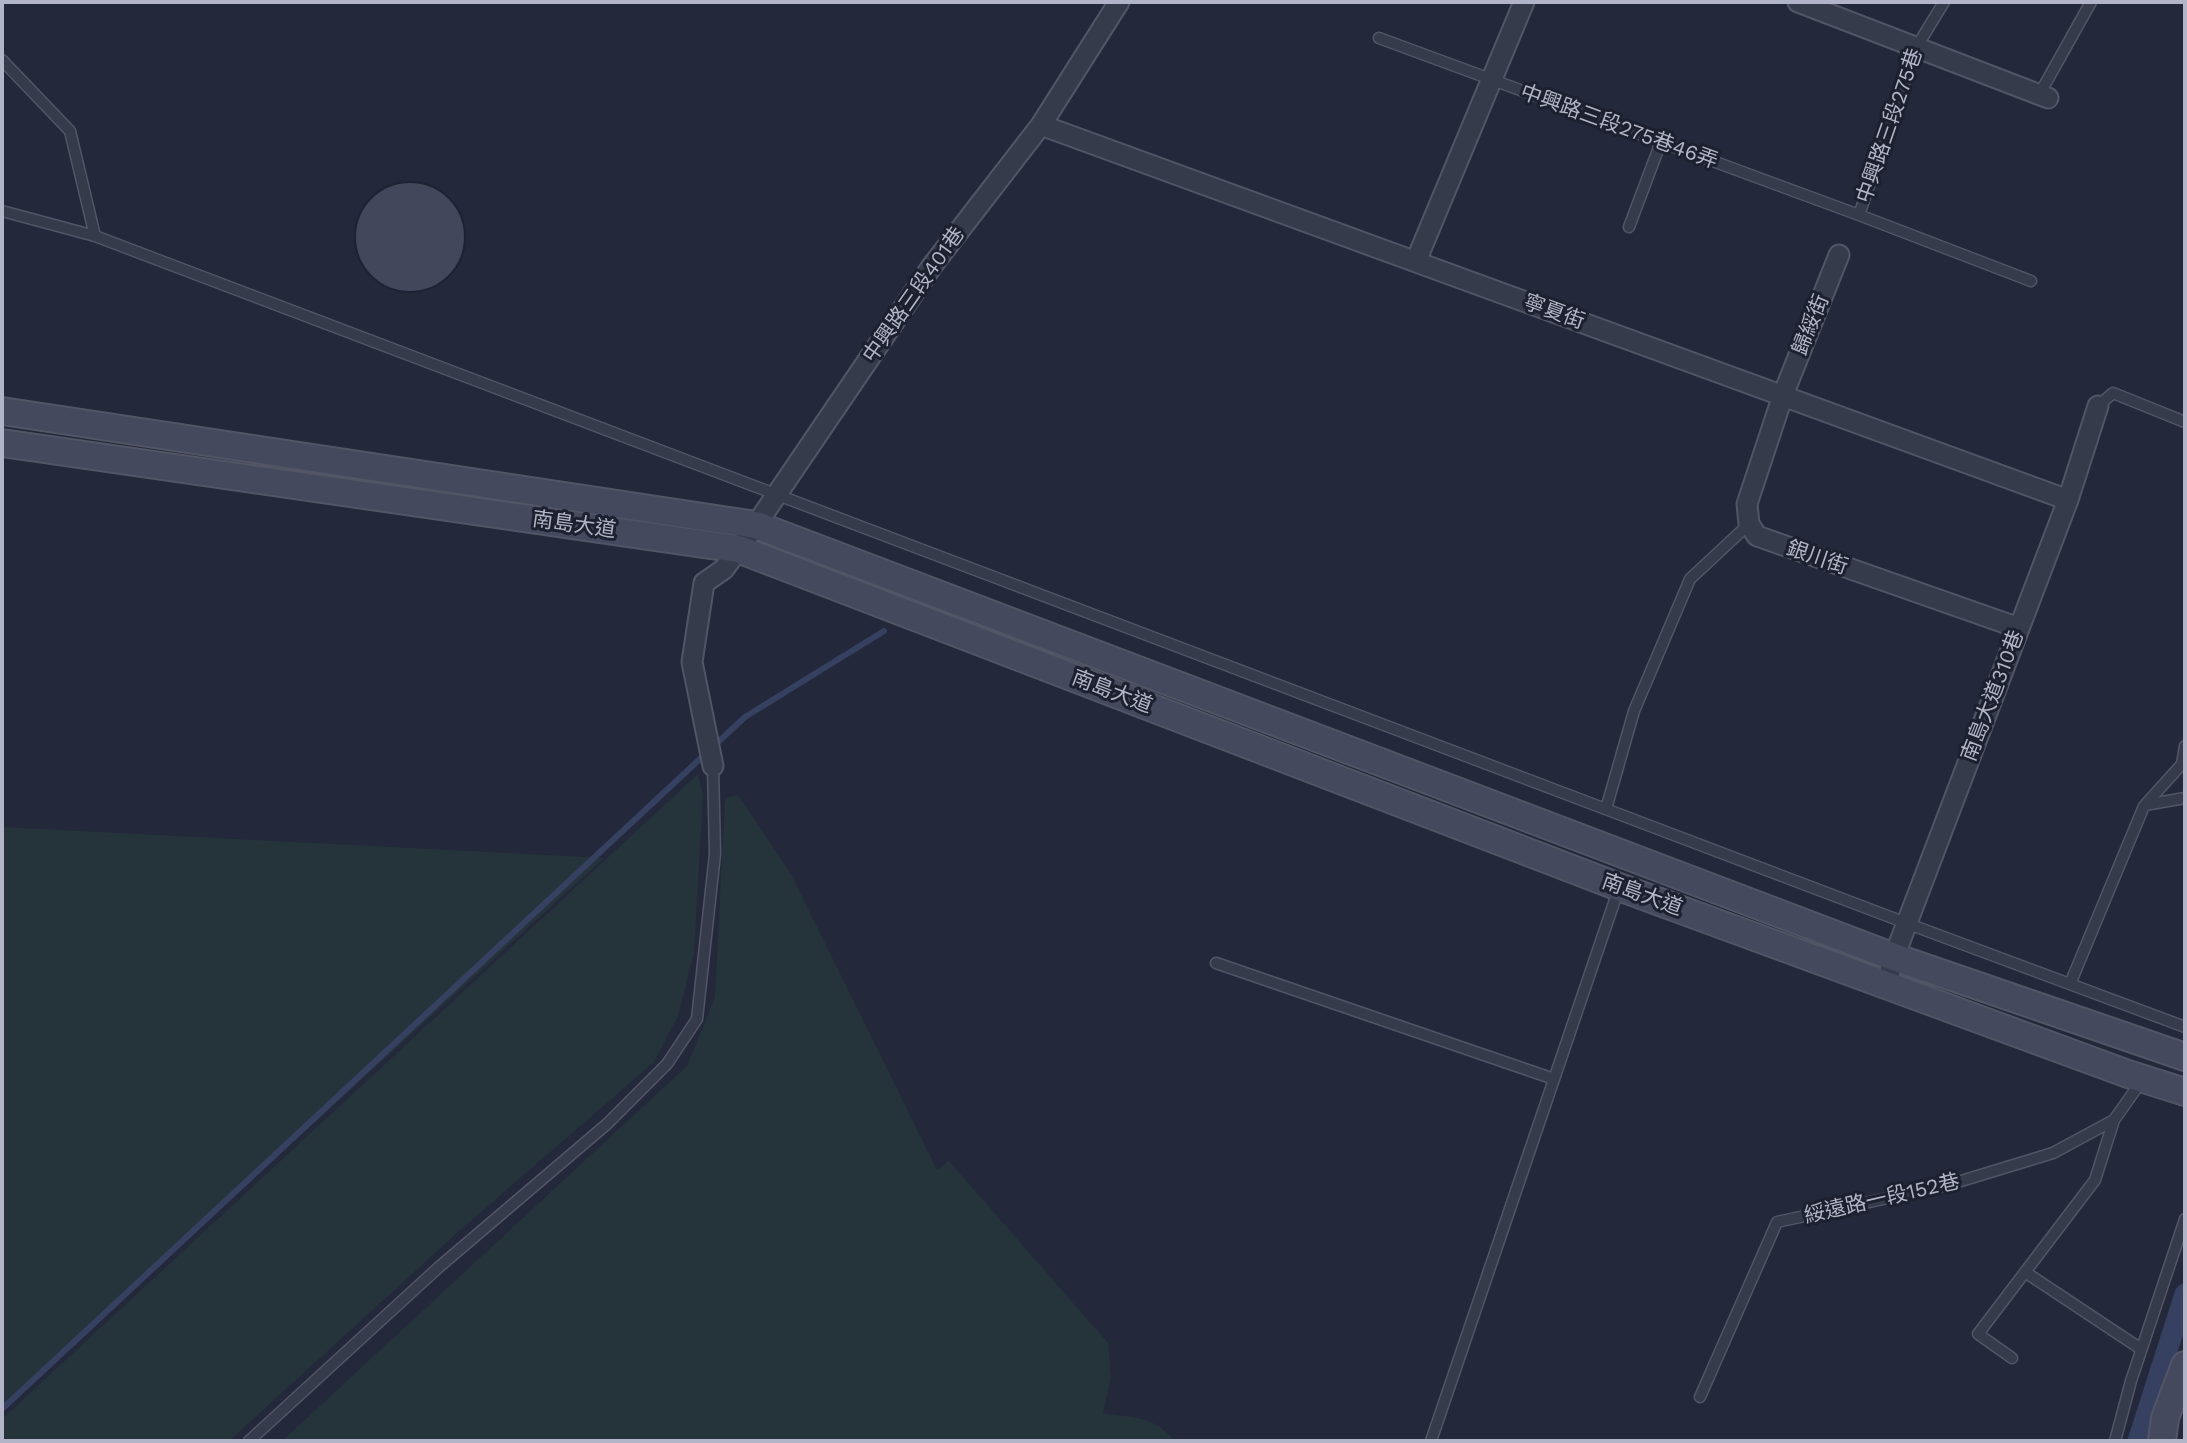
<!DOCTYPE html>
<html>
<head>
<meta charset="utf-8">
<style>
	body { margin:0 }
	#map { position:relative; width:2187px; height:1443px; overflow:hidden; background:#23283a; font-family:"Work Sans",sans-serif }
	canvas { display:block }
	.frame { position:absolute; inset:0; border:4px solid #b2b5c7; pointer-events:none }
</style>
</head>
<body>
<div id="map">
<canvas width="2187" height="1443"></canvas>
<div class="frame"></div>
</div>
<script>
const context = document.querySelector('canvas').getContext('2d');
context.lineJoin = 'round';
function fillPath(path, color) { context.fillStyle = color; context.fill(path, 'evenodd'); }
function stroke(path, color, width, dash) { context.strokeStyle = color; context.lineWidth = width; context.lineCap = dash ? 'butt' : 'round'; context.setLineDash(dash || []); context.stroke(path); }
function write(font, color, halo, rows, align = 'center') {
  context.font = font + ' "Work Sans","Noto Sans TC",sans-serif'; context.lineWidth = 6; context.setLineDash([]); context.textBaseline = 'middle'; context.strokeStyle = halo; context.fillStyle = color; for (const [text, x, y, turn = 0] of rows) {
    context.save(); context.translate(x, y); context.rotate((+turn || 0) * Math.PI / 180); context.textAlign = isNaN(turn) ? turn : align; if (halo) context.strokeText(text, 0, 0); context.fillText(text, 0, 0); context.restore();
  }
}
const green = new Path2D(`
	M698,774L703,796L694,952L678,1016L654,1062L459,1231L229,1441H2V1419Z
	M738,795L792,876L937,1170L949,1161L1108,1343L1111,1378L1103,1413C1136,1419 1151,1414 1175,1441H282L687,1066L715,997L725,798Z
	M2,827L604,858L2,1409Z`);
const stream = new Path2D(`
	M2,1409L745,717L884,631`);
const canal = new Path2D(`
	M2138,1441L2185,1294`);
const building = new Path2D(`
	M355 237a55 55 0 1 1 110 0a55 55 0 1 1-110 0Z`);
const lane = new Path2D(`
	M1379,38L1859,215L2031,281
	M2,60L70,131L95,236
	M2039,95L2091,2
	M2,211L95,236L1906,923L2185,1027
	M1859,215L1916,48L1944,2
	M1629,227L1661,142
	M2098,406L2113,393L2185,422
	M2145,805L2185,798
	M1606,809L1634,711L1690,579L1749,524
	M1216,963L1554,1079
	M2070,984L2144,806L2182,764L2185,746
	M2025,1272L2141,1349
	M2012,1358L1978,1334L2095,1180L2114,1120
	M1700,1397L1777,1222L1948,1185L2053,1153L2114,1120L2143,1079
	M249,1441L439,1267L607,1124L667,1064L697,1019L715,854L713,766
	M1431,1441L1619,888
	M2115,1441L2131,1381L2185,1219`);
const street = new Path2D(`
	M1798,2L2048,98
	M1041,125L2068,500
	M1839,255L1783,395L1747,504L1749,524L1757,536L2019,628
	M1416,261L1524,2
	M713,766L692,662L704,583L724,569L756,525L932,266L1041,125L1119,2
	M1886,985L1894,957L2068,500L2098,406`);
const secondary = new Path2D(`
	M2,411L756,525L1894,957L2185,1057
	M2,443L738,549L1619,887L2128,1074L2185,1092
	M2162,1441L2165,1418L2185,1365`);
const streetNames = [
	["中興路三段275巷",1890,126,-71],
	["中興路三段275巷46弄",1619,127,20],
	["中興路三段401巷",914,295,-55],
	["寧夏街",1554,312,20],
	["歸綏街",1811,325,-68],
	["南島大道",574,525,8],
	["銀川街",1817,558,19],
	["南島大道",1112,692,21],
	["南島大道310巷",1993,696,-69],
	["南島大道",1642,895,20],
	["綏遠路一段152巷",1882,1199,-13]
];
fillPath(green, '#25343b');
stroke(stream, '#364061', 6);
stroke(canal, '#364061', 21);
fillPath(building, '#42475c');
stroke(building, '#1e2232', 2);
stroke(lane, '#525566', 13);
stroke(street, '#525566', 23);
stroke(secondary, '#525566', 30);
stroke(lane, '#363b4b', 10);
stroke(street, '#363b4b', 19);
stroke(secondary, '#44495e', 26);
write('21px', '#b2b5c7', '#1c202f', streetNames);
</script>
</body>
</html>
